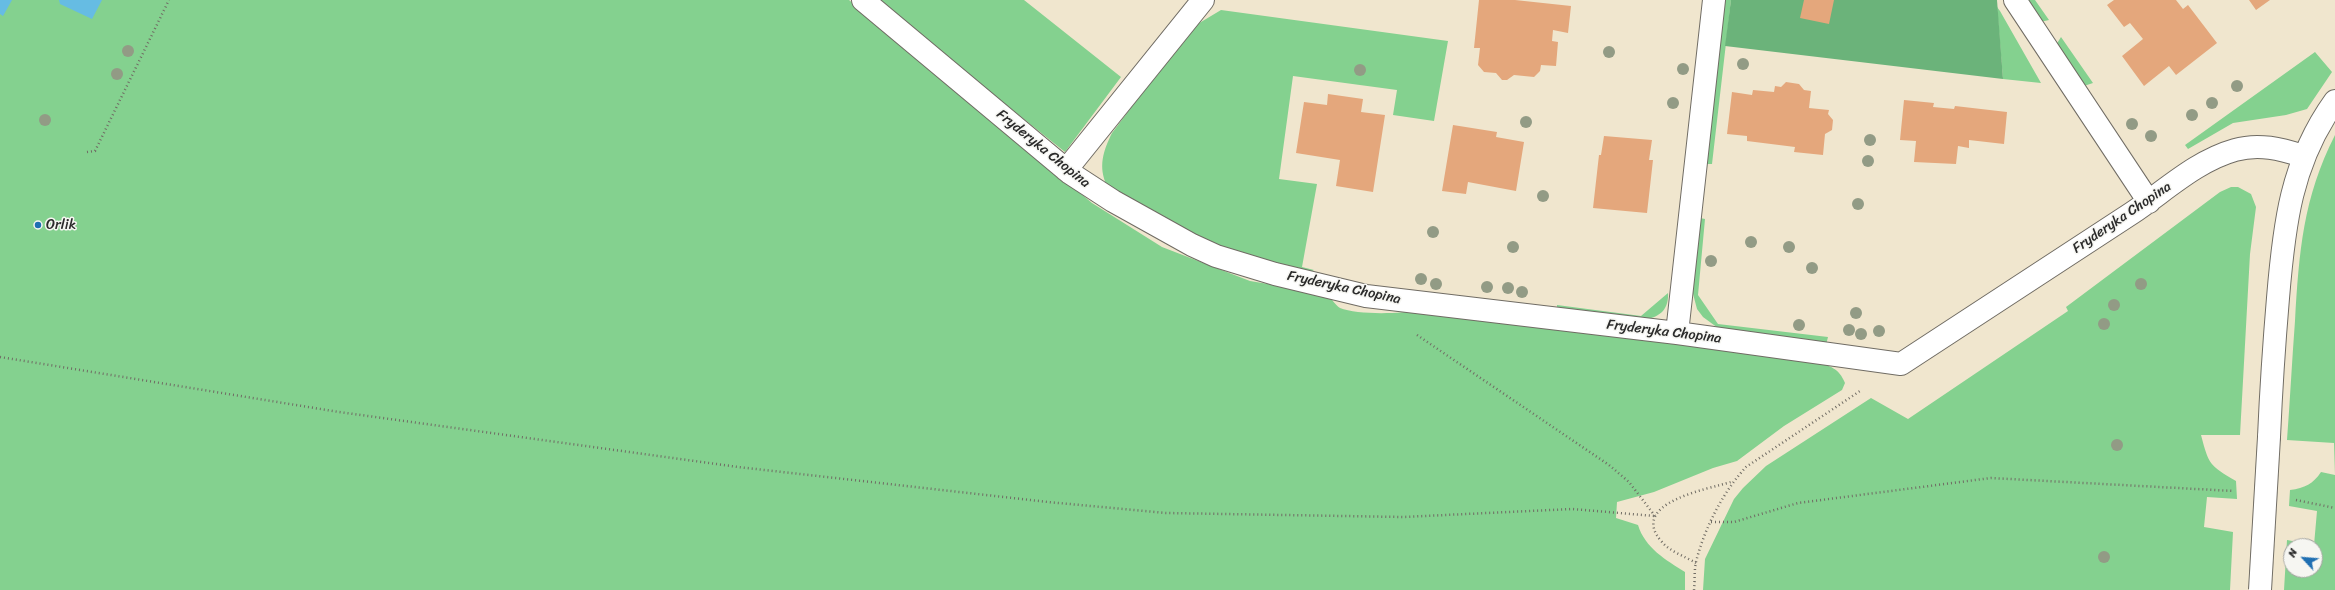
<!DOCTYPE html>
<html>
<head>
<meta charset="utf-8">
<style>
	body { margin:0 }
	#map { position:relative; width:2335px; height:590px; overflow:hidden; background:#f0e6ce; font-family:Sriracha,sans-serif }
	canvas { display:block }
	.north { position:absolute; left:2283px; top:538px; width:40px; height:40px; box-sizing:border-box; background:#f6f6f2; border:1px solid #a5a5a2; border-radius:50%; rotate:296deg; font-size:11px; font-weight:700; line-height:16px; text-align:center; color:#2b2b2b }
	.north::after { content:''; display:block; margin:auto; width:14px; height:18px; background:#1f6fb2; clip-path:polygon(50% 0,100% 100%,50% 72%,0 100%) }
</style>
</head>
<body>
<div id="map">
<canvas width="2335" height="590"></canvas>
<div class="north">N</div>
</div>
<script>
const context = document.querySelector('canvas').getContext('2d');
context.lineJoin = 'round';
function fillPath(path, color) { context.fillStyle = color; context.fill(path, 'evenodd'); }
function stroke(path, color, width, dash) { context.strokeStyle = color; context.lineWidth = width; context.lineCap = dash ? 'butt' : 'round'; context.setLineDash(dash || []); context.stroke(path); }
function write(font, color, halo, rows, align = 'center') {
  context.font = font + ' Sriracha,sans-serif'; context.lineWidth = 3; context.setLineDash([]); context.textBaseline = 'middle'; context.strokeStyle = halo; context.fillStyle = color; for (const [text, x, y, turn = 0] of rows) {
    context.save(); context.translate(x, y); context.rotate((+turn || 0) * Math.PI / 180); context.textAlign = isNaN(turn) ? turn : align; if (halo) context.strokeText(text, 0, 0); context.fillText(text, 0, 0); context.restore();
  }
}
const green = new Path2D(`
	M0,0H849L1092,203L1162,247L1250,281L1328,294C1331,298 1335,305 1340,308C1357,315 1401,314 1419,310L1816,362C1830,366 1839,368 1845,383L1842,390L1784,426L1737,461L1713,468L1654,492L1617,502L1616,518L1638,525C1645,548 1666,560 1685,572V590H0Z
	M875,0H1024L1121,77L1065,152Z
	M1722,0H1731L1712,164H1705Z
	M2028,0H2035L2049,20L2040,22Z
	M1997,7L2000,11L2041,83L2003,79Z
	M1221,10L1448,41L1434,121L1393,115L1397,90L1293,76L1279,179L1317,184L1302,267L1314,270L1308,273L1217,249L1107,186C1098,167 1103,151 1112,133L1191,28Z
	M2061,37L2093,83L2081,87L2056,45Z
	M2315,52L2332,72L2307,109L2286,115L2233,123L2188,149L2185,145Z
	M2335,135V590H2284L2287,540L2314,545L2317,511L2289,506L2290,490C2305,488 2313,484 2321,472L2335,475L2334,443L2287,440C2290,400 2292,360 2295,321C2299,252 2303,198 2335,135ZM2291,546H2315V570H2291Z
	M2231,187H2238L2251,194L2256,207L2250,254L2240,435H2201C2209,465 2209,465 2236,481L2237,499L2207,497L2204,527L2233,532L2230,590H1703L1705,559L1734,499L1743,488L1766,466L1871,398L1908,419L2068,311L2066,307L2220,192Z
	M1700,218L1705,219L1698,295L1718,324L1828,337L1826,345L1718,328L1703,317L1697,309L1692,290Z
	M1668,293C1669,308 1661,317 1646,319L1557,309V305L1641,316Z`);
const forest = new Path2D(`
	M1731,0H1997L2003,79L1725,46Z`);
const water = new Path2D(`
	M0,0H12L3,16L0,14Z
	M59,0H102L92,19L60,4Z`);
const building = new Path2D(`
	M1479,0H1515L1571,6L1568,33L1553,30L1552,41L1558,42L1556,66L1541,65L1540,71L1534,77L1514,75L1507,80H1502L1496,73L1484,72L1478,65L1480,48H1474Z
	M1804,0H1834L1829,24L1800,18Z
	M2114,0H2176L2183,9L2188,5L2217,43L2176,75L2169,66L2144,86L2122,56L2143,39L2130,23L2124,27L2107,5Z
	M2249,0H2270L2256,10Z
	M1786,82L1799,84L1804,90L1811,91L1809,108L1829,110L1828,114L1833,120L1832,130L1825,134L1823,155L1794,152L1795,147L1747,141V136L1727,134L1732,92L1752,95L1753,90L1774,92L1775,86L1781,87Z
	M1328,94L1363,99L1361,112L1385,115L1373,192L1336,186L1340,160L1296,153L1304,102L1327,105Z
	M1904,100L1934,103L1933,107L1954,109L1955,106L2007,112L2004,144L1969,140V148L1958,146L1956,164L1914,162L1916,141L1900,140Z
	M1453,125L1497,132L1496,137L1524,142L1516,191L1468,182L1466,194L1442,191Z
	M1604,136L1652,140L1649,160H1653L1647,213L1593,208L1599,155H1601Z`);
const path = new Path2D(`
	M87,152L95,151L169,0
	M1417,335L1609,465L1629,482L1655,516
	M0,357L339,412L738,467L1048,502L1166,513L1403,517L1572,509L1655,516
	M2296,500L2335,508
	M1711,522H1734L1798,503L1991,478L2234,491
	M1696,563C1686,557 1669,551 1662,542C1627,503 1708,489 1731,482
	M1694,590C1695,581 1694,571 1696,562C1704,529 1723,492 1746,467L1860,391`);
const minor = new Path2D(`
	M863,0L1070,173L1113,201L1192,245L1216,256L1275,274L1366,296L1677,333L1901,364C1978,314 2055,263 2132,213C2165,191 2196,161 2235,150C2259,143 2281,149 2303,156
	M2015,0L2149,202
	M1066,170L1203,0
	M1677,333L1714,0
	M2269,437C2271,391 2274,345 2278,298C2284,225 2291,162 2335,101`);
const minorBridge = new Path2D(`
	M2260,590L2269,437`);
const trees = [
	[128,51],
	[1609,52],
	[1743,64],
	[1683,69],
	[1360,70],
	[117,74],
	[2237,86],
	[1673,103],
	[2212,103],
	[2192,115],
	[45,120],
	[1526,122],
	[2132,124],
	[2151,136],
	[1870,140],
	[1868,161],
	[1543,196],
	[1858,204],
	[1433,232],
	[1751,242],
	[1513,247],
	[1789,247],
	[1711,261],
	[1812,268],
	[1421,279],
	[1436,284],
	[2141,284],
	[1487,287],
	[1508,288],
	[1522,292],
	[2114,305],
	[1856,313],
	[2104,324],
	[1799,325],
	[1849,330],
	[1879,331],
	[1861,334],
	[2117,445],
	[2104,557]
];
const markers = [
	[38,225,4,"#1f6fb2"]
];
const streetNames = [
	["Fryderyka Chopina",1043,149,39],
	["Fryderyka Chopina",2122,218,-34],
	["Fryderyka Chopina",1344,288,12],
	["Fryderyka Chopina",1664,332,7]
];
const poiNames = [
	["Orlik",46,225]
];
fillPath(green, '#84d18f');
fillPath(forest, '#6bb37a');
fillPath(water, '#66bce3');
fillPath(building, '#e4a77c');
stroke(minor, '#706c64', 24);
stroke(path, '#706c64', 2.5, [1, 3]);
stroke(minor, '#fff', 22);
stroke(minorBridge, '#706c64', 24, []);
stroke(minorBridge, '#fff', 22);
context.fillStyle = '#929b85';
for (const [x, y] of trees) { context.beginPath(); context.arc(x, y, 6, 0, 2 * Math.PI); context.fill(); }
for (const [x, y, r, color] of markers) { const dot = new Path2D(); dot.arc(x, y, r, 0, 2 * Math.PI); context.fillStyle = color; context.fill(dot); stroke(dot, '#f6f6f2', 1.5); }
write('14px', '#2b2b2b', '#f6f6f2', streetNames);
write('14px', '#2b2b2b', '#f6f6f2', poiNames, 'left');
</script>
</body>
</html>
